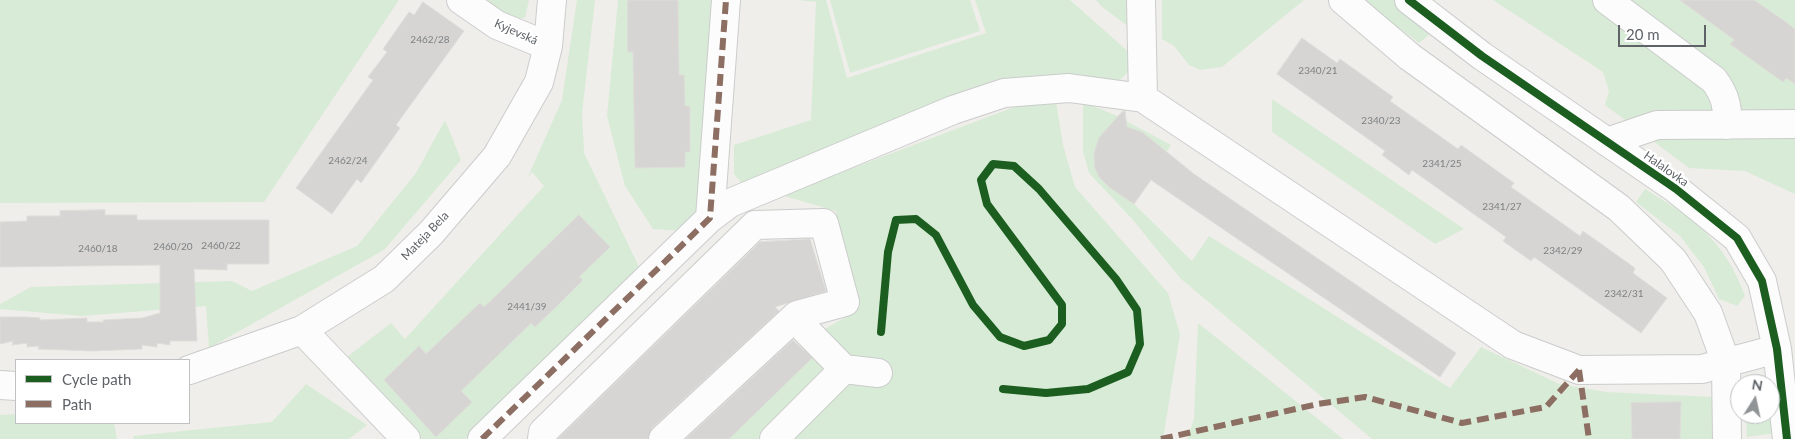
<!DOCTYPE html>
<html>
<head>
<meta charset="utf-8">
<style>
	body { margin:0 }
	#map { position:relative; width:1795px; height:439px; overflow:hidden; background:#efeeea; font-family:Lato,sans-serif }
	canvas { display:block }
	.legend { position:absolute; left:15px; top:359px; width:175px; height:65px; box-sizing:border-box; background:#fff; border:1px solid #bfc1c3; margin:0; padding:6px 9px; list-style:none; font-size:15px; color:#5f6368 }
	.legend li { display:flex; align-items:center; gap:10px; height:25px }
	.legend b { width:25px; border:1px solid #bfc1c3 }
	.north { position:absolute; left:1730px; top:374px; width:50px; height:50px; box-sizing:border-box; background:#fff; border:1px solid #bfc1c3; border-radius:50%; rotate:10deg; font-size:14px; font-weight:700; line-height:20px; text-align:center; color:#5f6368 }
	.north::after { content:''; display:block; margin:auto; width:18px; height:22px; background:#919496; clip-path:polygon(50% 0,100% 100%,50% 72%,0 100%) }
	.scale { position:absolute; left:1618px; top:25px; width:88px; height:22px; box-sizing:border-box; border:2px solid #5f6368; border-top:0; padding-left:6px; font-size:15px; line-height:18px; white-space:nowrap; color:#5f6368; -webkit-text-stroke:4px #fff; paint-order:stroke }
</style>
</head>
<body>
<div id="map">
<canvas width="1795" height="439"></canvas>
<ul class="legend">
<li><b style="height:6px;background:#1b5e20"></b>Cycle path</li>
<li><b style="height:6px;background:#8d6e63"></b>Path</li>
</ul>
<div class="north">N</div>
<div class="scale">20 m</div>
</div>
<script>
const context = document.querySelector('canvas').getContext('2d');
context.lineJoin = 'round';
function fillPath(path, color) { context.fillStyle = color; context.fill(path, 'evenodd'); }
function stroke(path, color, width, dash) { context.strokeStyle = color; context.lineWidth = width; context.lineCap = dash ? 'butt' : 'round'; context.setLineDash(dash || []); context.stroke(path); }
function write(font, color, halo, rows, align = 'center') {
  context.font = font + ' Lato,sans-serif'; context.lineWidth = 5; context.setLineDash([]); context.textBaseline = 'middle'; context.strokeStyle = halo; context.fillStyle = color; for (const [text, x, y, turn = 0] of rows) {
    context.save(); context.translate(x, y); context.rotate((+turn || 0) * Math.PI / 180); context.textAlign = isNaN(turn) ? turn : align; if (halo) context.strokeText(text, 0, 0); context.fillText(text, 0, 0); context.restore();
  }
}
const green = new Path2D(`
	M0,0H399L264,202L0,203Z
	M480,0H529L525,18H505Z
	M577,0H595L582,113L584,153L641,271L465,439H422L347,357L391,323L405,339L544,186L532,172L527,179L562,100Z
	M618,0H716L703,212L682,231L653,229L625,186L607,116Z
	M798,0H826L847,78L986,33L975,0H1070L1132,55L1135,65L1114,86L997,87L745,187L734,174V145L811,120L816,2Z
	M830,0H970L980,31L850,73Z
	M1096,0H1137L1138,34L1101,6Z
	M1162,0H1304L1222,67L1200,70L1189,65L1174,46L1162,39Z
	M1362,0H1398L1436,29L1419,43Z
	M1493,0H1795V194L1745,171L1689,168L1605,105L1609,91L1603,72Z
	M1272,99L1464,229L1435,244L1272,132Z
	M1056,102L1063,145L1075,187L1168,293L1180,334L1163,439H713L823,330L857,311L836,211L781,195L1017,106Z
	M1083,102L1115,115L1171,145L1133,203L1192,261L1209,236L1450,388L1481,347L1559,384L1606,392L1714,397L1716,439H1372L1180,278L1133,220L1089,173L1083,151Z
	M445,120L461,160L384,250L209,348L206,306L82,316L0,309V304L31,287L232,281L252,291L357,246L416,173Z
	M1645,189C1694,218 1725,241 1745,296L1737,306L1719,299L1704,267L1680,236L1636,202Z
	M1198,323L1343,439H1187L1194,419Z
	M306,384L367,425L349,439H134L133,436L272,422Z
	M1770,385L1775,433L1747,437L1746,414H1770Z
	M16,414V423H114L117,439H0V415Z`);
const building = new Path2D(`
	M628,0H678L679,75H684L685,106H690V152H685V167L635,168L633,52H628Z
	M1680,0H1754L1786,22L1795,29V84L1786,78L1783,82L1730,44L1734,40Z
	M423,2L464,31L396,125L400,128L361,183L357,179L332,214L296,188L373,80L368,77L387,52L383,49L409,12L414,15Z
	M1302,38L1337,63L1340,59L1393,97L1390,101L1458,149L1461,145L1514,183L1511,187L1580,236L1583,231L1635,268L1633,273L1667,298L1641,333L1534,257L1531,261L1503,241L1506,237L1412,170L1409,175L1382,155L1385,151L1277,74Z
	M1123,111H1125L1127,127L1142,132L1194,174L1456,353L1440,377L1151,180L1134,204L1109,187L1099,177L1095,168L1094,153L1099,138Z
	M105,210V215H137V220H269V264H227V270L194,269L197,341H170V345L157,343V347L142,345V349L92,351L38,349L39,346L27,347V343L12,345L13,341L0,344V317H26L40,318V320L87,318V322H104L103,320L142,318L160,313V265L0,267V222L27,221V216H60V211Z
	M579,215L610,247L579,277L583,280L559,304L535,327L531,323L461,391L472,402L436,437L384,380L419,346L426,354L480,303L484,307Z
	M810,239L826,291L775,307L779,311L652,428L648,439H558L760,242Z
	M793,340L812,358L729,439H686Z
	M1681,402L1680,439H1632L1631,403Z`);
const minor = new Path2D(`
	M461,0L497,25L548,46
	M1141,0L1143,98
	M1343,0L1410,57L1619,208L1673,260L1708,313L1726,363L1727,439
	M1409,0L1482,56L1676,189L1737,238L1762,281L1777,349L1787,439
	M1607,0L1714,80C1725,95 1728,106 1727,125
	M1607,142L1657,125L1795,124
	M710,218L730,203L953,110L1004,93L1069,88L1143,98L1513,345L1579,370L1702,369L1777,349
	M794,318L844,369
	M302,330L406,439
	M189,370L302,330L384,279L431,233L497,156L539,82L548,46L552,0
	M0,385L16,386
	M482,439L710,218L726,0
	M542,439L543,432L755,225L824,223L845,302L797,315L663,439
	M774,439L844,369L878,373`);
const quiet = new Path2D(`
	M1579,370L1589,439
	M482,439L710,218L726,0
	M1161,439L1318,404L1365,397L1462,423L1546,407L1579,370`);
const cycleway = new Path2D(`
	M1409,0L1482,56L1676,189L1737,238L1762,281L1777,349L1787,439
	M881,332L888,252L896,220L916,219L936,235L973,305L1000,337L1024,346L1049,340L1062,324V305L987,204L981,180L993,164L1014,166L1039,189L1116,279L1137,310L1140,344L1128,372L1088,389L1046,393L1003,389`);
const numberNames = [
	["2462/28",430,40],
	["2340/21",1318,71],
	["2340/23",1381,121],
	["2462/24",348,161],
	["2341/25",1442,164],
	["2341/27",1502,207],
	["2460/22",221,246],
	["2460/20",173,247],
	["2460/18",98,249],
	["2342/29",1563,251],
	["2342/31",1624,294],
	["2441/39",527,307]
];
const streetNames = [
	["Kyjevská",516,32,24],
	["Halalovka",1666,169,35],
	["Mateja Bela",425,236,-46]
];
fillPath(green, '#d8ebd6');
fillPath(building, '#d6d5d3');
stroke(building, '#deddd9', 1);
stroke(minor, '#cbcccc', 30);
stroke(minor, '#fdfcfc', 28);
stroke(quiet, '#8d6e63', 6, [12, 6]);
stroke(cycleway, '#1b5e20', 8);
write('10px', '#7e8184', null, numberNames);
write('12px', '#5f6368', '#fff', streetNames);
</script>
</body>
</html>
